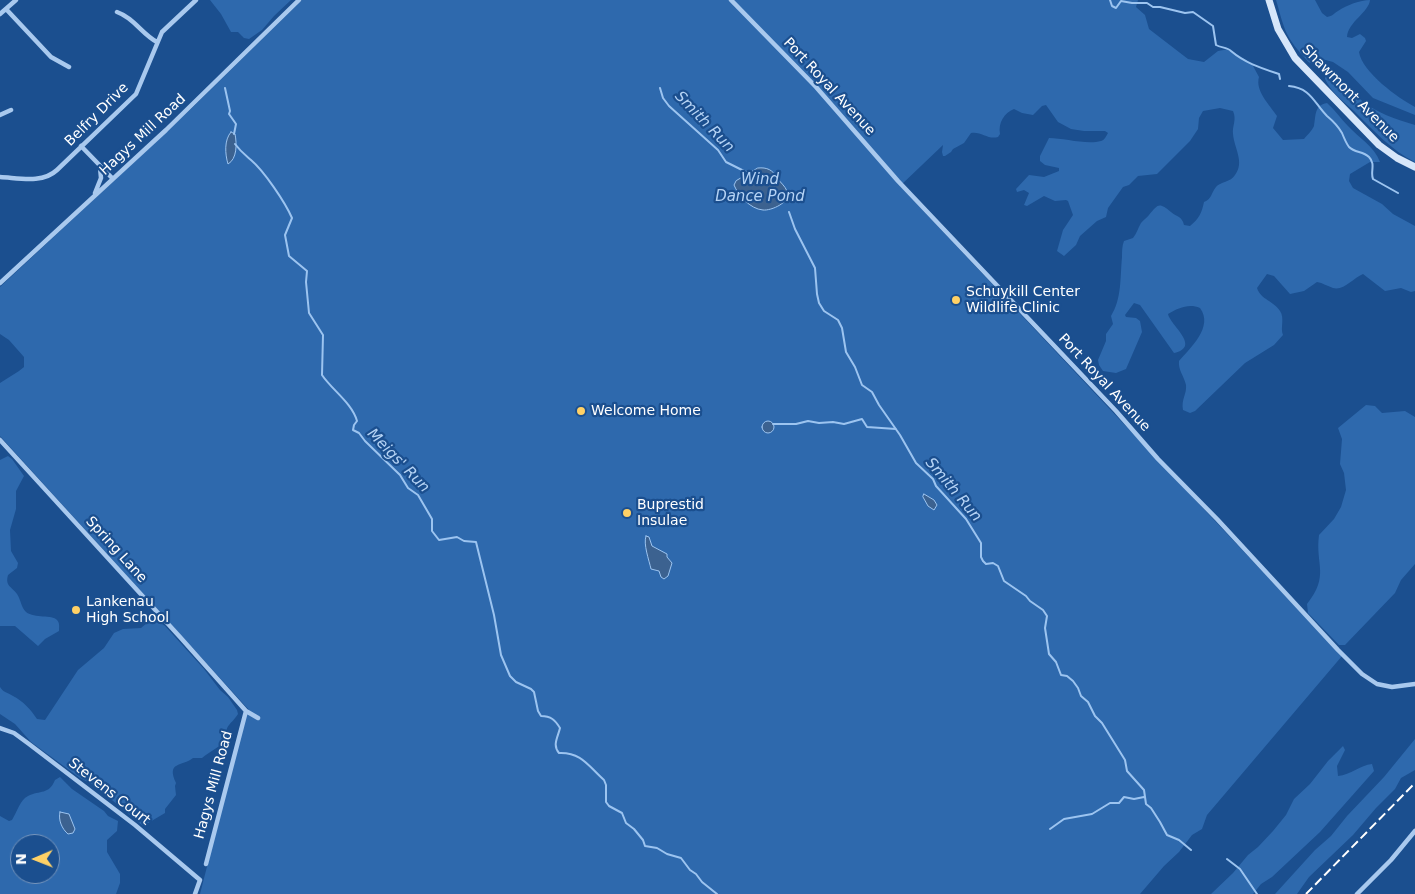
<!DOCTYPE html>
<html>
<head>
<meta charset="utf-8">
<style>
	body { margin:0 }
	#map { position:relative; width:1415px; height:894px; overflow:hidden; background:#1b4f8f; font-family:"DejaVu Sans",sans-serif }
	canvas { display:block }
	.north { position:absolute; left:10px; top:834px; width:50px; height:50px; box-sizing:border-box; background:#1b4f8f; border:1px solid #7695bc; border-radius:50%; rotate:269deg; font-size:14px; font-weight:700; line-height:20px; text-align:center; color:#fff }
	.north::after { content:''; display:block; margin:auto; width:18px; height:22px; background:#ffd166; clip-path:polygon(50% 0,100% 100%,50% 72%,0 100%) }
</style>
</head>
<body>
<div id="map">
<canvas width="1415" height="894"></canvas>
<div class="north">N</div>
</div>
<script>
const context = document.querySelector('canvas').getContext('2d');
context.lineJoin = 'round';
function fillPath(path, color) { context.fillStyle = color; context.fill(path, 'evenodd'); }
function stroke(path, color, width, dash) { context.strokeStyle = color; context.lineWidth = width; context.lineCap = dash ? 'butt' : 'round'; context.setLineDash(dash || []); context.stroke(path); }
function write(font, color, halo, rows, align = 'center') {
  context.font = font + ' "DejaVu Sans",sans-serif'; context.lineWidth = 4.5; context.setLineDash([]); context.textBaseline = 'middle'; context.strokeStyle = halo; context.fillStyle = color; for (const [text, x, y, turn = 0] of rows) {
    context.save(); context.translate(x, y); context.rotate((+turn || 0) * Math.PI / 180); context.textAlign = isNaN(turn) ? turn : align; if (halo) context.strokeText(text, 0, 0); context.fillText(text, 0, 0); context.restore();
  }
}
const green = new Path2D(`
	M210,0H291L274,16L262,30L249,39L244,38L238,32H231L221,14Z
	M302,0H1138L1136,7L1145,15L1149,29L1188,59L1204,62L1218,51L1229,49L1252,64L1259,77C1255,91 1269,104 1277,116L1273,128L1283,140L1304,139C1307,135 1312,131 1314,126C1316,116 1314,105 1327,103C1335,110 1341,119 1348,126C1359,138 1374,146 1380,162H1370L1350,174L1349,181L1353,188L1382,204L1393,214L1415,226V291L1411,292L1401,288L1385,291L1363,274C1353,278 1344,291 1333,288C1327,286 1323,283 1317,282L1304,291L1290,294L1274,276L1267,274L1257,288C1261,300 1274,301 1280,311C1285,318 1280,328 1283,335L1274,345L1245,363L1195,411L1190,413L1183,410C1181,399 1187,394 1186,385C1184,376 1178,370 1179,361C1190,348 1214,327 1200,308C1189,303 1178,308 1168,314C1170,325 1202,347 1174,353L1140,305L1134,303L1125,315L1126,317L1136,318L1140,321L1142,332L1126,369L1116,373L1103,371L1099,365L1098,360L1106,341V334L1113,324L1111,316C1122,298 1120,278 1122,257C1122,251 1122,246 1124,241L1133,238C1137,233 1138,228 1141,223C1143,220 1147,218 1149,215C1158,204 1159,202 1171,212C1177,217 1182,216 1184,225L1190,226C1199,219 1202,212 1204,202C1212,199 1211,193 1216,187C1220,182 1231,182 1235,175C1245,162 1234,148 1233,134C1232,126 1237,120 1233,111L1220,108L1203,111L1199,118L1198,129L1190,141L1157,174L1138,176L1129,185L1123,187L1108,208L1106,217L1097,221L1080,236L1076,245L1064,256L1057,251L1063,230L1073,215L1068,201L1066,200L1055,201L1044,196L1027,206L1024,205L1029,193L1024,190L1017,192L1016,189L1029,175L1044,177L1059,171V168L1045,165L1040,161V156L1049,138C1063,138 1087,145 1101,141C1105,140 1106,136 1108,133L1105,131H1084L1071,129L1058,122L1046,105L1042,106L1033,115L1022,113L1014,109C1004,113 998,123 1000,134L998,137C988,140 981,131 971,133L964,143L953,149L951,152L945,156H943L942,152L943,145L900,186L1342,656L1207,815L1202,829L1192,835L1179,852L1164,866L1140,894H200L244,722L249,710L0,436V383L19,371L24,367V357L9,340L0,334V287L192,108Z
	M1276,0H1315L1322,13L1327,17C1333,16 1333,14 1338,11C1347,5 1360,0 1370,0C1369,12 1348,22 1347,37L1352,38L1360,34L1365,38L1366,41L1359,52C1362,72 1398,98 1415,107V115L1373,98L1348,72L1333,62L1322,59L1314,64C1308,63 1308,61 1304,57C1284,35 1284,27 1276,0Z
	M1328,73C1342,73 1351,92 1361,100C1376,113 1396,119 1415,125V162C1391,150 1373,130 1354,111C1344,102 1331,92 1325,79V75Z
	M1366,405L1375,406L1382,413L1405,411L1415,417V564L1401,580L1395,593L1345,645H1339L1308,613L1307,604C1330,575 1315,565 1319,535L1334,519L1341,507L1346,490L1344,473L1340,464L1342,439L1338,428Z
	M8,456L12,459L24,476L16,491V509L10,530L11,551L18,563L17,568L8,575C5,586 11,586 17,594C21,600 21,607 26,612C35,619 52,614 57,620C60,623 59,627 59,631L45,639L38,646L15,626H0V460Z
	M153,618L165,626L204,669L220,690L228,697L237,710L238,714C232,724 224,725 227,738C221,747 210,751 202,758H193C182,767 166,761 176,783L175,786L176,795L165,809V813L143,826L94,785L80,778L31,742L15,724L0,714V687C4,693 7,692 13,696C23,701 31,710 37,719L45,720L78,670L104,648L114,633L123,629L141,628Z
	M1415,739V770L1401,778L1395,789L1376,808L1353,835L1309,877L1297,894H1275L1315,850L1331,836L1347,816L1384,777Z
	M1343,746L1345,750L1337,766L1338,776C1351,775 1360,765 1372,764L1374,771L1320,832L1272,877L1261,884L1253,894H1211L1233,873L1248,855L1258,847L1273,831L1286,815L1294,799L1310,784L1328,761Z
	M60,777L72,789L104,811L108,816L118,821L117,831L107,840V852L120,874V883L116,894H0V816L9,821L12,820C17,812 20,800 28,796C40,790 49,795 55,780ZM20,844H50V874H20Z`);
const water = new Path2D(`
	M231,132L235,134C237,144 237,159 228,164C225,154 224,140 231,132Z
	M758,168C767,167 773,170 777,178C780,182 785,186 787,191C792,202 771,211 763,210C750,209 738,195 734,185L736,181Z
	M762 427a6 6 0 1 1 12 0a6 6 0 1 1-12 0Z
	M924,494L934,500L937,505L934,510L928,506L923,497Z
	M646,536L649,537L652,546L667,554V557L672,563L668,576L664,579L661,577L659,571L651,569C649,560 643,544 646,536Z
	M60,812L69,814L75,829L73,833L68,834C62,829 58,820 60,812Z`);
const stream = new Path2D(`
	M1110,0L1112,6L1116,8L1121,1L1132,3H1147L1153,7H1160L1185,13L1193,12L1213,26L1216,45C1221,48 1227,47 1231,51C1245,63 1261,68 1279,74L1280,79
	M1289,86C1311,88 1314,103 1327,116C1333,121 1338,126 1342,133C1344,138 1346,143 1349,147C1355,153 1363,151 1369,157C1376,164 1370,172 1373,179L1398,193
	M225,88L230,111L229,114L236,124L234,134
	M660,88L663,98L669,106L718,150L726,162L750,174
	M235,144C241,152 244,154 251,160C264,171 285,202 292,218L285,235L289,256L307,271L306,282L309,313L323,335L322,375C332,390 352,403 357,421L354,425L353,430L359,433L365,441L400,475L408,488L418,495L432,519V531L439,540L457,537L464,541L476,542L494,615L501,655L510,676L516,682L531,689L534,692L538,711L541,716C551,716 555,720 560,728C558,737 552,745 559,753C582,752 589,767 604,780L606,785V802L609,806L622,813L626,823L634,829L643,840L645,846L657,848L667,854L681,858L690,870L696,874L702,882L717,894
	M789,212L795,229L815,268L817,294L819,303L824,311L838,320L842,328L846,352L855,367L862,385L872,392L879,405L900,435L916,463L933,479L936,486L966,519L981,543V557L983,561L986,564L993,563L998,566L1004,581L1026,596L1030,601L1043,610L1047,616L1045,628L1049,654L1056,662L1061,675L1067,676L1073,681L1078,688L1081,696L1088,702L1095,716L1102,723L1125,760L1127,771L1144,790L1146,804L1151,808L1160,822L1167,835L1179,840L1191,850
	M773,424H796L808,421L819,423L833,422L844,424L862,419L867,427L896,429
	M1050,829L1064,819L1092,814L1110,803H1119L1124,797L1134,799L1144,797
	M1227,859L1240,869L1257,894`);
const street = new Path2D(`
	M731,0L816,87L898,181L1116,411L1158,459L1217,519L1338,650L1362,674L1377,684L1392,687L1415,684
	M6,9L51,57L69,67
	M117,12C134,18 142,34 157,42
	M0,14L16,0
	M0,115L11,110
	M81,146L113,179
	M0,177C19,178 42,184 57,170L136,94L162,32L196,0
	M95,193L101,178L100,167
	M0,283L166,130L299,0
	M0,440L180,637L246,711L258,718
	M0,728L14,733L29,744L135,825L200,880L195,894
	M206,864L246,711
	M1357,894L1391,860L1415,831`);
const secondary = new Path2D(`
	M1269,0L1278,29L1295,58L1379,145L1397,158L1415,167`);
const rail = new Path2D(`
	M1306,894L1415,783`);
const markers = [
	[956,300,5,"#ffd166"],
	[581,411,5,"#ffd166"],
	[627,513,5,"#ffd166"],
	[76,610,5,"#ffd166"]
];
const streetNames = [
	["Port Royal Avenue",829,87,47],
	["Shawmont Avenue",1350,94,45],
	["Belfry Drive",97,115,-45],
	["Hagys Mill Road",143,135,-43],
	["Port Royal Avenue",1104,383,47],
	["Spring Lane",116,550,48],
	["Hagys Mill Road",214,785,-75],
	["Stevens Court",109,792,38]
];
const poiNames = [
	["Schuykill Center",966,292],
	["Wildlife Clinic",966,308],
	["Welcome Home",591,411],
	["Buprestid",637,505],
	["Insulae",637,521],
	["Lankenau",86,602],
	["High School",86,618]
];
const waterNames = [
	["Smith Run",704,122,46],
	["Wind",760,180],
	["Dance Pond",760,197],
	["Meigs' Run",398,461,46],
	["Smith Run",953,490,50]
];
fillPath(green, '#2e69ad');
fillPath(water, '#3c6290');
stroke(water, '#9cc4f0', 1);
stroke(stream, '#9cc4f0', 2);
stroke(street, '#a9c9ee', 4.5);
stroke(secondary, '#d6e6fa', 7);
stroke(rail, '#fff', 2, [9, 4]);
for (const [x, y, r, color] of markers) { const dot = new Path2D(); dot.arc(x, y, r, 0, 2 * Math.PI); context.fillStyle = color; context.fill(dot); stroke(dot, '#1b4f8f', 2); }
write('14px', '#fff', '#1b4f8f', streetNames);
write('14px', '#fff', '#1b4f8f', poiNames, 'left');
write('italic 15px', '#b5d3f5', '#1b4f8f', waterNames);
</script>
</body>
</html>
